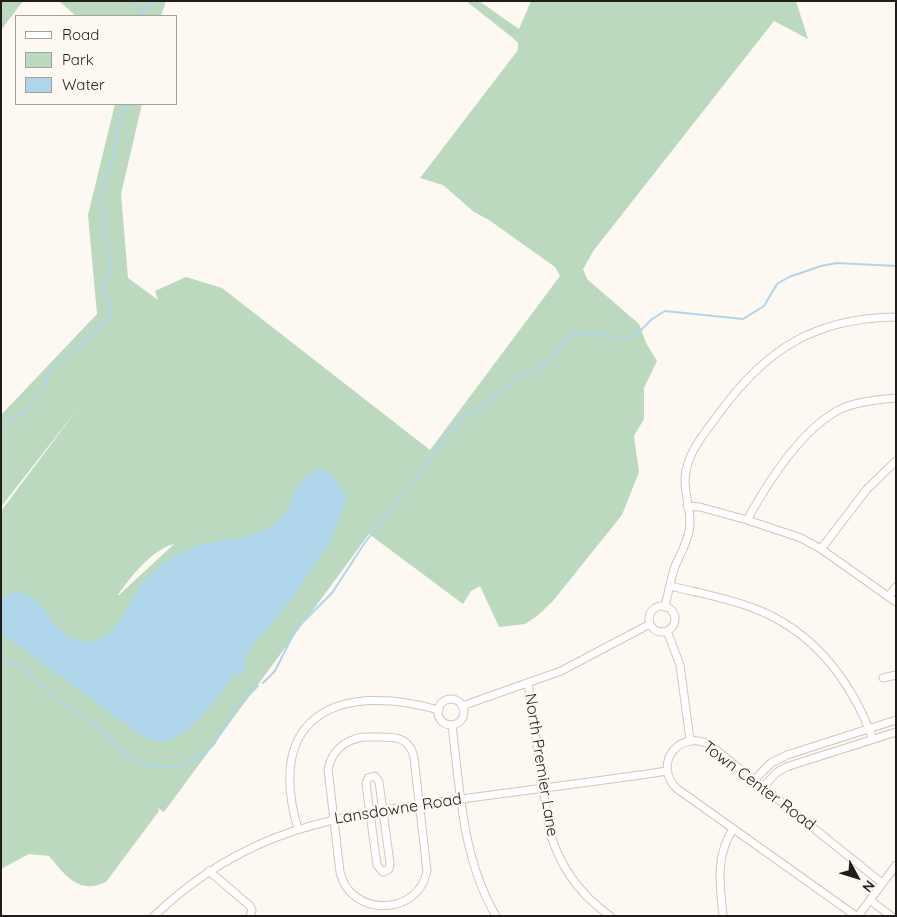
<!DOCTYPE html>
<html>
<head>
<meta charset="utf-8">
<style>
	body { margin:0 }
	#map { position:relative; width:897px; height:917px; overflow:hidden; background:#fef8f3; font-family:Quicksand,sans-serif }
	canvas { display:block }
	.frame { position:absolute; inset:0; border:2px solid #221d18; pointer-events:none }
	.legend { position:absolute; left:15px; top:15px; width:162px; height:90px; box-sizing:border-box; background:#fef8f3; border:1px solid #a6a09b; margin:0; padding:6px 9px; list-style:none; font-size:15px; color:#221d18 }
	.legend li { display:flex; align-items:center; gap:10px; height:25px }
	.legend b { width:25px; border:1px solid #a6a09b }
	.north { position:absolute; left:832px; top:852px; width:50px; height:50px; -webkit-text-stroke:4px #fef8f3; paint-order:stroke; rotate:129deg; font-size:14px; font-weight:700; line-height:20px; text-align:center; color:#221d18 }
	.north::after { content:''; display:block; margin:auto; width:18px; height:22px; background:#221d18; clip-path:polygon(50% 0,100% 100%,50% 72%,0 100%) }
</style>
</head>
<body>
<div id="map">
<canvas width="897" height="917"></canvas>
<div class="frame"></div>
<ul class="legend">
<li><b style="height:6px;background:#fff"></b>Road</li>
<li><b style="height:14px;background:#bbd9bf"></b>Park</li>
<li><b style="height:14px;background:#afd5eb"></b>Water</li>
</ul>
<div class="north">N</div>
</div>
<script>
const context = document.querySelector('canvas').getContext('2d');
context.lineJoin = 'round';
function fillPath(path, color) { context.fillStyle = color; context.fill(path, 'evenodd'); }
function stroke(path, color, width, dash) { context.strokeStyle = color; context.lineWidth = width; context.lineCap = dash ? 'butt' : 'round'; context.setLineDash(dash || []); context.stroke(path); }
function write(font, color, halo, rows, align = 'center') {
  context.font = font + ' Quicksand,sans-serif'; context.lineWidth = 4.5; context.setLineDash([]); context.textBaseline = 'middle'; context.strokeStyle = halo; context.fillStyle = color; for (const [text, x, y, turn = 0] of rows) {
    context.save(); context.translate(x, y); context.rotate((+turn || 0) * Math.PI / 180); context.textAlign = isNaN(turn) ? turn : align; if (halo) context.strokeText(text, 0, 0); context.fillText(text, 0, 0); context.restore();
  }
}
const green = new Path2D(`
	M1,1H23L1,30Z
	M59,1H166L161,16H76Z
	M466,1H479L519,29L531,1H796L808,39L774,21L594,250L583,269L587,279L639,324L646,343L657,361L644,388V419L634,436L639,472L622,515L552,602L537,616L525,624L499,627L480,586L471,591L463,604L369,534L164,812L158,808L159,811L106,882C79,895 65,875 49,856L29,854L1,869V511L79,407L1,507V415L97,314L88,215L115,104H142L121,194L128,278L158,300L155,291L186,277L222,288L430,450L560,276L555,267L489,220L474,212L443,185L420,178L518,50V43L513,38ZM174,544L119,595H118C131,576 153,549 174,544Z`);
const water = new Path2D(`
	M319,470C332,471 343,488 346,500L331,540L293,597L252,646L243,663L246,670L242,675L234,674C216,699 183,753 146,739L1,633V599L16,591C46,595 51,638 84,641C119,644 126,601 145,580C163,561 190,545 217,541C233,538 251,538 265,530C271,525 281,520 285,513C296,496 295,477 319,470Z`);
const stream = new Path2D(`
	M133,1L143,16
	M142,14L153,1
	M1,428L26,410L46,384L49,371L80,347L110,316V303L102,289L111,267L99,194L115,152L119,119L129,104
	M1,658L25,669L59,701L96,724L126,754L151,767H177L202,756L214,744L235,708L258,686
	M263,683L275,671L296,629L332,593L364,544L412,481L417,478L442,441L464,417L480,408L521,375C545,373 558,347 574,333L633,338L652,319L665,311L743,319L764,306L777,284L789,277L821,266L837,263L896,266`);
const minor = new Path2D(`
	M687,506L700,507L747,520L801,538L821,549L896,602
	M747,520C768,482 803,426 843,408C860,401 878,400 896,398
	M821,549L867,489L896,461
	M670,586C699,593 728,598 756,609C814,632 851,681 873,739
	M889,596L896,587
	M649 619a13 13 0 1 1 26 0a13 13 0 1 1-26 0Z
	M665,607C668,593 671,579 675,566C680,555 687,543 689,531C694,510 679,488 688,463C694,444 709,428 720,412C767,348 816,318 896,317
	M667,631L680,665L690,740
	M883,678L896,675
	M528,683L549,829C559,866 579,894 610,916
	M438 712a13 13 0 1 1 26 0a13 13 0 1 1-26 0Z
	M462,706L561,671L650,624
	M452,725C460,790 462,858 496,916
	M363,737C385,738 409,731 414,758L427,871C418,917 350,917 340,872L328,769C332,751 345,740 363,737Z
	M375,776L379,782L390,863L389,869L383,872L377,865L366,784L368,778Z
	M754,780L771,763L787,755L896,720
	M763,787L776,773L786,767L896,732
	M298,829C264,714 340,682 439,710
	M209,871L250,906L252,910L250,916
	M870,900L891,916
	M154,916C250,824 344,815 469,798C535,789 601,781 667,771
	M723,916C720,884 715,857 733,829
	M856,916L676,788C653,763 679,729 710,745L882,883
	M858,916L896,865`);
const streetNames = [
	["North Premier Lane",541,765,81],
	["Town Center Road",759,786,37],
	["Lansdowne Road",398,809,-9]
];
fillPath(green, '#bbd9bf');
fillPath(water, '#afd5eb');
stroke(stream, '#afd5eb', 2);
stroke(minor, '#d2c6b8', 9);
stroke(minor, '#fff', 7);
write('16px', '#221d18', '#fef8f3', streetNames);
</script>
</body>
</html>
